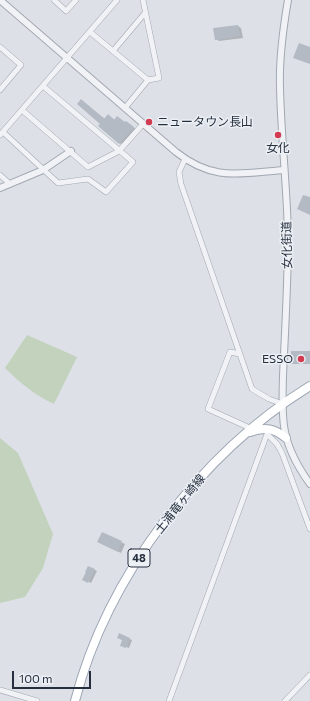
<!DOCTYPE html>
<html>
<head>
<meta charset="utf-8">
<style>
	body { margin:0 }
	#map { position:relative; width:310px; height:701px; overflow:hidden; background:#dde1e7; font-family:Commissioner,sans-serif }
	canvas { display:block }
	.scale { position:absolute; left:12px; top:671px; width:79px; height:18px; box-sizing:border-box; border:2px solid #262f3e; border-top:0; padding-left:5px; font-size:12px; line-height:14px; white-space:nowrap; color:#262f3e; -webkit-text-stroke:3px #ecf0f5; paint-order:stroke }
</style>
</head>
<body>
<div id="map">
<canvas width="310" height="701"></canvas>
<div class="scale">100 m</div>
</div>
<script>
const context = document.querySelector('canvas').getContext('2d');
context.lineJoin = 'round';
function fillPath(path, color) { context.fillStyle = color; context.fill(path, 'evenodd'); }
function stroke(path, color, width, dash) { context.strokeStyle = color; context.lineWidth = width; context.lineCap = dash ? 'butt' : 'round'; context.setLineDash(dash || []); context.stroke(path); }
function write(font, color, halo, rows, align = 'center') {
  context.font = font + ' Commissioner,"Noto Sans JP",sans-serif'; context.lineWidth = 3; context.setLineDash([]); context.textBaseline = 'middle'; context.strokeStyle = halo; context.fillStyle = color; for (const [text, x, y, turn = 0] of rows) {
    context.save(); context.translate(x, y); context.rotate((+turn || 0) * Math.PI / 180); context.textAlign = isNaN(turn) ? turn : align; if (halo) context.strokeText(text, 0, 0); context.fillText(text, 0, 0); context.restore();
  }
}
const green = new Path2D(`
	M27,335L77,357L54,404C36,396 19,382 5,368Z
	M0,438L18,453L53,534L43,568L25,597L0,603Z`);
const shadow = new Path2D(`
	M238,26L241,28L243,38L219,41L216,39Z
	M85,103L105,119L108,115L115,120L126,123L127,122L137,130L124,145L119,143L101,123Z
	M102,533L125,544L121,553L102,544Z
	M88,567L97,571L91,583L84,579Z
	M119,634L132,640L129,648L124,646L123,640Z`);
const building = new Path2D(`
	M238,25L240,36L215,40L213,28Z
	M299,43L310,47V64L293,58Z
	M81,99L104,119L108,114L114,120L117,116L125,122L126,121L134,127L119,144L98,126L100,124L77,104Z
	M303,195L310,197V215L297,209Z
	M291,351H310V364H291Z
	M102,532L122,541L118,552L97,542Z
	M88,566L95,569L88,583L82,580L86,572H85Z
	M119,633L130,638L126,648L120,646L122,640L117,638Z`);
const minor = new Path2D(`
	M54,0L66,11L76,0
	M90,32L148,80
	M0,47L21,65L0,90
	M113,51L145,13
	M125,108L148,80L159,78L143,0
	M22,110L88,167L119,151L143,124
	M3,132L58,183L88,179L106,192L133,162L43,86
	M0,135L117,0
	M185,159L179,172L181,184L252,389L269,399L283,404
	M0,175L10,184
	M240,354L230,352L208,409L252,429
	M0,690L37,701
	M169,701L267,434L277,444L282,453L310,529
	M285,701L310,675`);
const tertiary = new Path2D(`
	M0,0L176,152C214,182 240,173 284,170
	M288,0C283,29 279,58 280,87C281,137 287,186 288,236C288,275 286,314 284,354C283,378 281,403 284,426C287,448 297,466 310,484
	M0,188L43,170L71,151`);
const primary = new Path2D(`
	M250,432C265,426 275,429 286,438
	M75,701C107,577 201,453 310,386`);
const markers = [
	[149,122,4,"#d33b51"],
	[278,135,4,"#d33b51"],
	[301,359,4,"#d33b51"]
];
const shields = [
	[139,558,22]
];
const shieldNames = [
	["48",139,558]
];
const poiNames = [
	["ニュータウン長山",157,122],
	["女化",278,148,"center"],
	["ESSO",293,359,"right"]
];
const streetNames = [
	["女化街道",287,245,-91],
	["土浦竜ヶ崎線",180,504,-51]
];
fillPath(green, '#c2d2bd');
fillPath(shadow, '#0003');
fillPath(building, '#b4bac4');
stroke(minor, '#a2a8b1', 6);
stroke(tertiary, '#a2a8b1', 8);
stroke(primary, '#9ca5b4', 10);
stroke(minor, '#f0f2f6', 5);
stroke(tertiary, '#f0f2f6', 6);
stroke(primary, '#fff', 8);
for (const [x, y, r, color] of markers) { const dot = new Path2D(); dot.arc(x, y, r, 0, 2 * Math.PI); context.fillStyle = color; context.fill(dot); stroke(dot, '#ecf0f5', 1.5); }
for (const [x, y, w] of shields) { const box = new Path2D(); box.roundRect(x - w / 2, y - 9, w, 18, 3); context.fillStyle = '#ecf0f5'; context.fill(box); stroke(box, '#262f3e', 1); }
write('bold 11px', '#262f3e', null, shieldNames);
write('12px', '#262f3e', '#ecf0f5', poiNames, 'left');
write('12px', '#262f3e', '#ecf0f5', streetNames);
</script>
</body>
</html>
